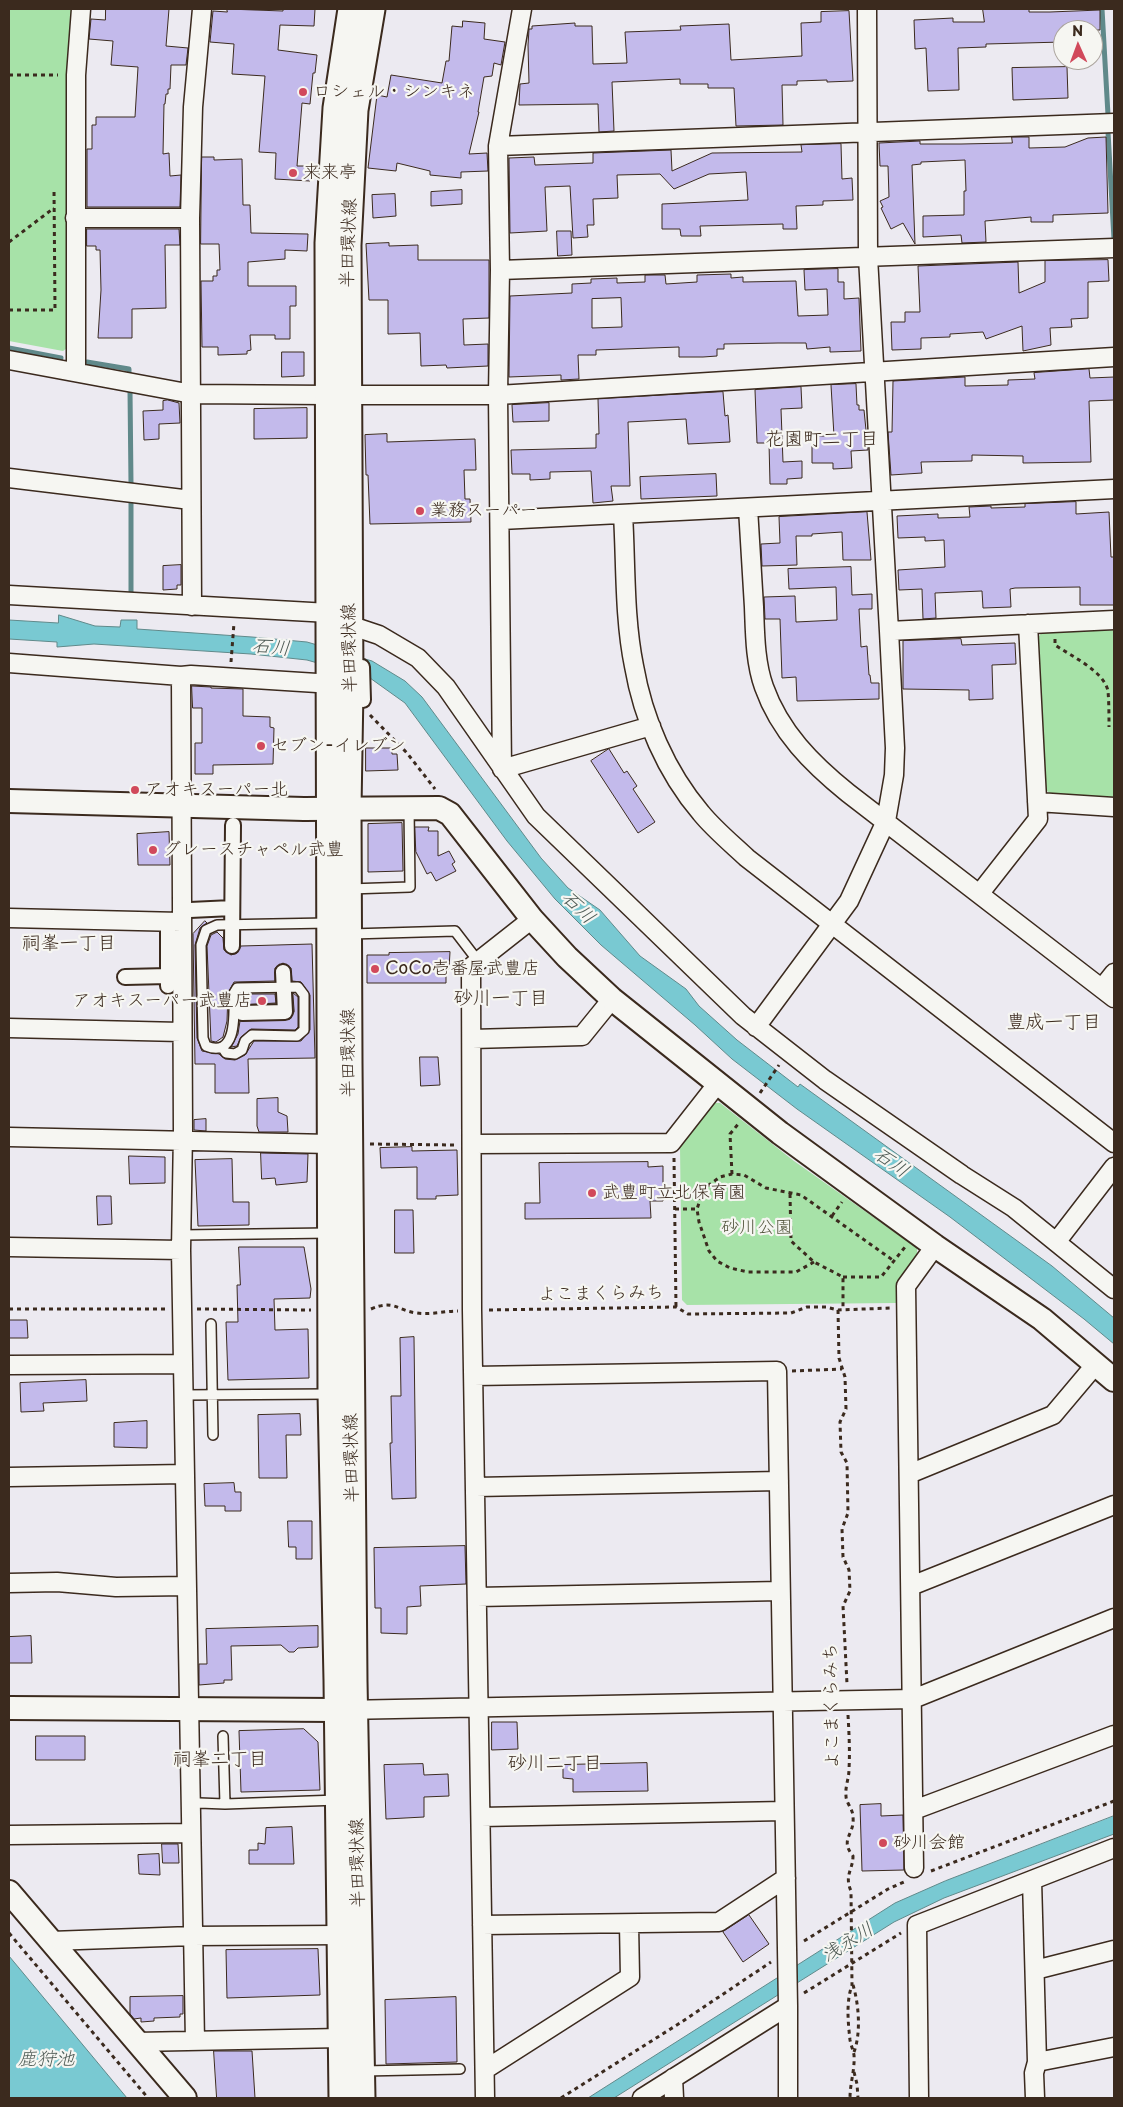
<!DOCTYPE html>
<meta charset="utf-8">
<style>
body{margin:0}
#map{position:relative;width:1123px;height:2107px;overflow:hidden;background:#eceaf1;font-family:"Playpen Sans",sans-serif}
canvas{display:block}
.frame{position:absolute;inset:0;border:10px solid #3b2a1e;pointer-events:none}
.north{position:absolute;left:1053px;top:20px;width:50px;height:50px;box-sizing:border-box;background:#f6f6f2;border:1px solid #aba49d;border-radius:50%;rotate:358deg;font-size:14px;font-weight:700;line-height:20px;text-align:center;color:#3b2a1e}
.north::after{content:'';display:block;margin:auto;width:18px;height:22px;background:#d1495b;clip-path:polygon(50% 0,100% 100%,50% 72%,0 100%)}
</style>
<div id="map">
<canvas width="1123" height="2107"></canvas>
<div class="frame"></div>
<div class="north">N</div>
</div>
<script>
const ctx = document.querySelector('canvas').getContext('2d');
ctx.lineJoin = 'round';
function paint(path, color) { ctx.fillStyle = color; ctx.fill(path, 'evenodd'); }
function strokePath(path, color, width, dash) { ctx.strokeStyle = color; ctx.lineWidth = width; ctx.lineCap = dash ? 'butt' : 'round'; ctx.setLineDash(dash || []); ctx.stroke(path); }
function label(font, color, halo, rows, align = 'center') {
  ctx.font = font + ' "Playpen Sans","Klee One",sans-serif'; ctx.lineWidth = 4.5; ctx.setLineDash([]); ctx.textBaseline = 'middle'; ctx.strokeStyle = halo; ctx.fillStyle = color; for (const [text, x, y, turn = 0] of rows) {
    ctx.save(); ctx.translate(x, y); ctx.rotate((+turn || 0) * Math.PI / 180); ctx.textAlign = isNaN(turn) ? turn : align; if (halo) ctx.strokeText(text, 0, 0); ctx.fillText(text, 0, 0); ctx.restore();
  }
}
paint(new Path2D(`
 M9,9H73L67,76V348L63,351L9,341Z
 M1114,629V799L1053,796L1044,788L1037,639L1042,632Z
 M712,1103H720L794,1161L917,1248V1256L896,1303L687,1305L682,1300L680,1147Z`), '#a7e2a8');
const water = new Path2D(`
 M59,615L95,626L120,627L121,620H137V629L252,637L307,642L372,661L405,681L422,697L541,858L568,888L600,910L640,956L686,989L699,1006L737,1040L798,1087L800,1084L1052,1266L1114,1318V1344L1084,1319L950,1217L797,1109L732,1059L695,1025L601,945L555,899L507,841L405,703L370,678L307,660L251,654L94,644L57,647V642L9,639V620L58,623Z
 M1114,1816V1834L944,1898L894,1922L614,2098H588L895,1903L945,1881Z
 M9,1956L127,2098H9Z`);
paint(water, '#79c9d2');
strokePath(water, '#60898a', 1);
strokePath(new Path2D(`
 M1102,9L1108,115
 M1108,132L1114,239
 M9,348L61,358
 M87,362L129,369V375
 M130,390L131,484
 M131,594V501`), '#60898a', 5);
const building = new Path2D(`
 M106,9H169L166,46L188,48L186,65H171L170,89H168V94H166L165,104H164L163,154L169,153L170,176L181,175L180,207H87V149H92V125H96V117H135L138,67L111,65L113,41L89,39L91,19L105,20Z
 M227,9L283,11V9H315L314,26L280,25L278,50L317,55L315,73H313L310,104L302,103L297,166H311L310,181L275,179L276,153L259,152L265,76L232,74L234,44L210,42L213,11L227,12Z
 M983,9H1029V12H1050L1100,10V30H1063V42L986,44V47L958,48L959,90L928,91L926,48L915,49L914,20L953,18V22H984Z
 M849,11L853,81L827,82V80L797,81V85H782L783,125L736,126L734,88H708V84H680V79L612,82L614,131L599,132L598,104L519,105L520,84L529,83L528,45L529,29H532V26L575,23V26H592L593,64L627,63L625,32L681,30L680,26L729,24L731,60L802,56L801,23L821,22V12Z
 M463,21L485,23L484,39L505,42L501,65L494,63L492,76L484,77L478,112H479L469,154L487,153L488,171L461,172V178L430,175V171L397,163L396,171L368,168L377,95L387,97L391,75L442,83L446,61H449L452,26L462,27Z
 M1067,67L1068,98L1013,100L1012,68Z
 M1012,137H1029V148L1065,147L1088,138L1106,137L1108,213L1053,215V222H1031V217L985,221L986,242L962,243L961,235L923,237V216L964,215V191H966L965,160L921,162V164L912,165L915,244L903,223L891,229L881,208L883,207L880,201L889,197L888,166H880L879,143L920,141V144H961L1012,143Z
 M841,144L842,179L852,178L853,200L823,201V205L796,206L797,229H783V224L700,226L701,236H681L680,229H662V204L748,200L746,172L709,174L674,189L660,174L617,175L618,198L593,199L594,225H587L588,237L573,238L570,186L545,187L547,231L510,233L509,158L534,157L535,165L593,163V153L671,150L672,171L712,153L802,152L801,145Z
 M202,157H214V160L242,159L243,205H250L251,233L308,234L307,251L285,250V259L248,262V286H296V306H290V339H275V335H250L251,350L247,351V354L218,355V347H202L201,281H213V276H217V270H220L219,244H201Z
 M462,190V204L431,206V192Z
 M395,194L396,216L373,218L372,195Z
 M87,229H179L180,245H165L166,308L132,309V338H98L101,290L100,250H96V246H87Z
 M557,231H571L572,255L558,256Z
 M389,243V246L418,245V260H489V318L463,319L464,345L488,344V366L447,368L446,365L421,366L420,333L388,334V300H369L366,244Z
 M1108,260L1109,281L1088,282V318L1071,319L1072,327L1050,328L1051,345L1023,351L1022,326L986,339L983,332L950,334V337L921,338V349L892,350L891,322H905V312H920L918,266L1018,262L1019,293L1045,282V261Z
 M838,269V282H844V299L859,298L861,351L830,352V347L807,349L806,343H778L724,344V349H717V356L703,357H679V347L596,350V355H578L579,379L561,380V375L509,377L510,296L572,293V284L591,283V279L617,278V283L645,282V275H665L666,284L697,282V275L731,274V278L743,277V282L796,281L798,316L828,315L827,289L805,290L804,270ZM621,298L622,327L592,328V299Z
 M282,352H304V376L282,377Z
 M1089,369L1090,378L1114,377V400L1089,401L1091,462L1023,463V456L972,455V461L921,462L922,473L891,475L888,432H892L893,381L965,377V386L1008,385V380L1035,379L1034,373Z
 M856,384L857,405H859V410H864L868,450L851,451L852,468L833,469V463H812V440L816,441V436H834L831,385Z
 M801,387L802,408L781,409L783,462L802,461V478L787,479V484H770L769,443H757L755,390Z
 M723,392L725,416L728,415L730,442L688,444L686,419L628,422L630,486H611L613,501L593,503L591,471L550,472V479L530,480V474H512L511,450L596,448V434H599L598,399Z
 M168,400L179,403L180,423L159,424V439L144,440L143,411L163,410V401Z
 M549,403V421L513,422L512,405Z
 M307,408V438L254,439V409Z
 M387,434V442L475,439L476,470H464L465,499H470L471,522L370,524L368,475H366L365,435Z
 M716,474L717,496L641,499L640,477Z
 M1076,502V514L1109,512L1111,557H1114V605H1080V587L1015,588L1010,589L1011,607L983,608L982,591L935,593L936,618L923,619L922,589L899,590L898,570L945,567L944,540L925,541V537L898,538L897,516L938,514V518L970,517L969,507L991,506V508L1025,507V504Z
 M867,512L871,560H843L842,532L812,534V536H796L797,565L762,566L761,544L780,543L779,517Z
 M181,565V585H177V589L163,590V566Z
 M851,567L852,595L872,594V609H859L861,647L867,646L869,675H870L871,683H879V699L797,701L796,677L782,678L780,619H765L764,597L795,596L796,622L837,620L836,587L789,589L788,569Z
 M961,639L962,645L1015,643L1016,664L992,665L993,699L969,700V690L903,689V641Z
 M192,686L211,687V688L243,689V716L270,717V727L274,728L273,764L213,765V774H195V743H202V708H193Z
 M366,748H392V754H397L398,770L366,771Z
 M609,749L624,773L627,771L637,786L633,789L655,822L638,833L591,761Z
 M402,823L403,871L368,872V824Z
 M415,827H429L428,831H438V856L449,851L455,862L452,864L456,871L436,881L431,872L427,874L416,852Z
 M169,832L170,865H138L137,834Z
 M205,921L207,923L200,928L195,945L197,1038L202,1051L219,1054L225,1059L235,1060L245,1055L254,1041H301L310,1030V995L301,982L292,981L291,968L283,963L275,968V981L234,982L228,993L227,1021L223,1037L216,1042L211,1041L207,946L211,935L217,932L223,938L224,950L231,955L237,953L241,946L312,944L315,1058L248,1059L249,1093H215V1064H195L193,934Z
 M450,952L449,969L446,970V983H367V955H389V953Z
 M293,993L298,997V1027L295,1030L251,1029L241,1037L237,1046L231,1047L238,1034L240,1021L290,1019L294,1012Z
 M241,994H275L276,1003L240,1005Z
 M420,1057H438L440,1085L421,1086Z
 M278,1098V1112L287,1116L288,1132H259L257,1126V1099Z
 M206,1119V1131L194,1130V1120Z
 M412,1147V1151L457,1150L458,1195L436,1196V1199H417V1167L381,1168L380,1148Z
 M261,1153L308,1154L307,1182L276,1185L275,1178L262,1179Z
 M129,1156L165,1157V1183L130,1184Z
 M232,1159L233,1202H249V1225L198,1226L195,1160Z
 M648,1162V1167L663,1166V1201H650L651,1218L525,1219V1203H540L539,1163Z
 M97,1196H111L112,1224L98,1225Z
 M395,1210H413L414,1253H395Z
 M239,1247H304L311,1289L310,1298L274,1299L275,1330L308,1329L309,1378L228,1380L226,1322H238L237,1285H240Z
 M9,1320H27L28,1338H9Z
 M414,1337L416,1498L392,1499L390,1443H392L391,1396H401L400,1338Z
 M86,1380L87,1401L43,1403L44,1411L21,1412L20,1383Z
 M300,1414L301,1435H286L287,1478H259L258,1415Z
 M147,1421V1448L114,1447V1423Z
 M234,1483L235,1492H241V1511H225V1506H205L204,1484Z
 M288,1521H312V1559H296V1547H289Z
 M465,1546L466,1584L420,1586L421,1606L407,1607V1634L381,1633V1608H375L374,1548Z
 M318,1626V1647L298,1648L294,1652H289L281,1645L231,1646L232,1680H224V1683L199,1685V1664H207L206,1629Z
 M31,1636L32,1663H9V1637Z
 M492,1722H517L518,1749L492,1750Z
 M304,1729L318,1742L320,1790L241,1792L239,1731Z
 M36,1736H85V1760H36Z
 M647,1763L648,1791L573,1792V1779L563,1778V1765Z
 M423,1764L424,1775L448,1774L449,1796L424,1797V1817L386,1819L384,1765Z
 M881,1804V1816L903,1815L904,1870L862,1871L860,1805Z
 M292,1827L294,1864H249V1850H258V1843L265,1844L266,1828Z
 M162,1844H178L179,1863H163Z
 M159,1854L160,1875L139,1874L138,1855Z
 M749,1915L769,1944L743,1962L723,1932Z
 M318,1949L320,1995L227,1998L226,1950Z
 M183,1996V2014H180V2017L154,2018V2021L141,2022V2018L134,2019L130,2014V1997Z
 M456,1997L457,2062L386,2064L385,2000Z
 M214,2051H252L255,2098H217Z`);
paint(building, '#c3baeb');
strokePath(building, '#3b2a1e', 1);
const service = new Path2D(`
 M349,889L410,887L409,808
 M351,934L455,931L478,961
 M222,1047L226,1053L235,1054L242,1050L245,1041L252,1035L297,1036L304,1030V995L298,987L237,988L234,993C234,1012 238,1059 206,1046L203,1038L201,945L206,930L217,925L328,923
 M182,1235L329,1233
 M211,1324L213,1435
 M183,1395L330,1394
 M223,1736L225,1804
 M191,1805L199,1803L225,1804L338,1800
 M363,2071L460,2069`);
const pedestrian = new Path2D(`
 M362,667L363,700
 M190,910L232,908
 M232,946L233,825
 M125,977L168,976
 M168,986V929
 M242,1013L285,1012L283,972`);
const minor = new Path2D(`
 M522,9L498,146L500,270L498,395L502,769L651,726
 M498,146L1114,123
 M75,218H190
 M500,270L1114,248
 M9,360L192,394L328,395
 M76,372V75L81,9
 M348,395H498L1114,357
 M9,478L191,500
 M748,508C750,541 752,574 754,607C755,633 755,662 764,687C780,732 812,764 848,793L1114,998
 M623,514C626,564 624,617 634,666C643,718 666,772 701,813C714,829 731,843 747,858L1114,1143
 M501,520L1114,489
 M9,595L329,613
 M192,606L190,218L193,107L202,9
 M349,625L379,635L418,658L446,687L536,816L743,1016L825,1080L962,1175L1014,1208L1114,1289
 M889,631L1114,620
 M9,663L181,676L191,675L317,683
 M181,676L183,1132L181,1250L195,2041
 M1037,802L1114,807
 M980,893L1038,819L1028,624
 M9,918L181,922
 M1102,988L1114,973
 M756,1027L849,901L886,821L894,775L895,748L889,631L868,257L867,9
 M9,1028L181,1032
 M472,1039L582,1036L612,999
 M9,1137L330,1144
 M472,1144L671,1143L718,1083
 M1057,1241L1114,1167
 M9,1247L181,1250
 M9,1365L183,1364
 M474,1376L777,1371L788,2006V2098
 M909,1474L1053,1415L1096,1364
 M9,1477L184,1474
 M476,1487L779,1481
 M9,1583L57,1582L116,1587L186,1586
 M911,1586L1114,1505
 M477,1597L780,1591
 M343,1710L913,1699L1114,1618
 M914,1810L1114,1735
 M481,1817L784,1811
 M9,1835L190,1833
 M914,1868L906,1286L935,1246
 M1032,1880L1037,2062L1034,2073L1035,2098
 M482,1925L719,1922L786,1878
 M51,1941L192,1936L339,1935
 M1035,1970L1114,1950
 M136,2042L341,2038
 M1037,2062L1114,2047
 M486,2069L630,1977L629,1924
 M673,2078L674,2098
 M485,2098L472,1310L471,967L532,919
 M642,2098L788,2006
 M919,2098L917,1925L1114,1848`);
const tertiary = new Path2D(`
 M9,801L304,809L439,808L450,814L532,919L567,957L612,999L780,1133L935,1246L1042,1319L1114,1380
 M9,1708L336,1710
 M9,1892L185,2098`);
const secondary = new Path2D(`
 M342,2098L337,1680L331,1394L328,243L336,108L351,9
 M362,2098L354,1681L349,1062L348,808L350,689L348,245L355,110L372,9`);
strokePath(service, '#3b2a1e', 12);
strokePath(pedestrian, '#3b2a1e', 18);
strokePath(minor, '#3b2a1e', 21);
strokePath(tertiary, '#3b2a1e', 26);
strokePath(secondary, '#3b2a1e', 29);
strokePath(new Path2D(`
 M9,75H58
 M9,242L54,208
 M9,310H55L54,189
 M1055,639V645C1071,656 1104,671 1108,691C1109,703 1109,716 1109,727
 M231,662L234,623
 M370,715L407,753L435,789
 M760,1093L779,1065
 M370,1144L456,1145
 M674,1158L676,1307
 M732,1174L730,1134L739,1123
 M790,1194L791,1241L814,1262L843,1277V1309
 M675,1209H697
 M832,1216L842,1202
 M814,1262L796,1272H748L730,1268L717,1261L709,1251L699,1222L697,1209L701,1197L709,1185L720,1177L732,1174L744,1175L766,1188L801,1195L894,1261
 M843,1277H881L905,1247
 M9,1309H166
 M197,1309L311,1310
 M371,1309C394,1299 398,1311 417,1313C431,1315 444,1311 458,1311
 M489,1310L676,1307L688,1314L791,1313L807,1307H826L838,1310L891,1308
 M838,1310L839,1358L845,1377L846,1409L840,1422L841,1452L847,1463L848,1513L842,1529L843,1557L849,1570L850,1591L843,1606L847,1684
 M792,1371L842,1369
 M848,1715C849,1733 850,1751 849,1769C849,1779 845,1786 846,1796C846,1803 853,1809 853,1817C855,1835 839,1839 853,1856C853,1870 844,1875 851,1891L852,1985C846,2002 848,2022 850,2040C851,2045 853,2050 854,2055C855,2070 850,2083 850,2098
 M931,1871L1114,1801
 M9,1933L148,2098
 M804,1941L888,1889L906,1881
 M853,1985C859,2005 861,2033 854,2052
 M804,1993L901,1933
 M854,2072L857,2084L858,2098
 M561,2098L680,2023L771,1962`), '#3b2a1e', 3, [4, 4]);
strokePath(service, '#f6f6f2', 9);
strokePath(pedestrian, '#f6f6f2', 14);
strokePath(minor, '#f6f6f2', 18);
strokePath(tertiary, '#f6f6f2', 22);
strokePath(secondary, '#f6f6f2', 25);
for (const [x, y, r, color] of [
 [303,92,5,"#d1495b"],
 [293,173,5,"#d1495b"],
 [420,511,5,"#d1495b"],
 [261,746,5,"#d1495b"],
 [135,790,5,"#d1495b"],
 [153,850,5,"#d1495b"],
 [375,969,5,"#d1495b"],
 [262,1001,5,"#d1495b"],
 [592,1193,5,"#d1495b"],
 [883,1843,5,"#d1495b"]
]) { const dot = new Path2D(); dot.arc(x, y, r, 0, 2 * Math.PI); ctx.fillStyle = color; ctx.fill(dot); strokePath(dot, '#f6f6f2', 2); }
label('18px', '#3b2a1e', '#f6f6f2', [
 ["ロシェル・シンキネ",313,92],
 ["来来亭",303,173],
 ["業務スーパー",430,511],
 ["セブン-イレブン",271,746],
 ["アオキスーパー北",145,790],
 ["グレースチャペル武豊",163,850],
 ["CoCo壱番屋武豊店",385,969],
 ["アオキスーパー武豊店",252,1001,"right"],
 ["武豊町立北保育園",602,1193],
 ["砂川会館",893,1843]
], 'left');
label('18px', '#3b2a1e', '#f6f6f2', [
 ["半田環状線",349,243,-88],
 ["半田環状線",350,648,-91],
 ["半田環状線",349,1053,-90],
 ["よこまくらみち",601,1294,-1],
 ["半田環状線",352,1458,-91],
 ["よこまくらみち",832,1706,-91],
 ["半田環状線",358,1863,-91]
]);
label('18px', '#565840', '#f6f6f2', [
 ["砂川公園",757,1228]
]);
label('19px', '#3b2a1e', '#f6f6f2', [
 ["花園町二丁目",822,440],
 ["祠峯一丁目",69,944],
 ["砂川一丁目",501,999],
 ["豊成一丁目",1054,1023],
 ["祠峯二丁目",220,1760],
 ["砂川二丁目",555,1764]
]);
label('italic 19px', '#4e5a54', '#f6f6f2', [
 ["石川",271,648,5],
 ["石川",578,908,44],
 ["石川",891,1163,35],
 ["浅永川",848,1943,-32],
 ["鹿狩池",46,2060]
]);
</script>
